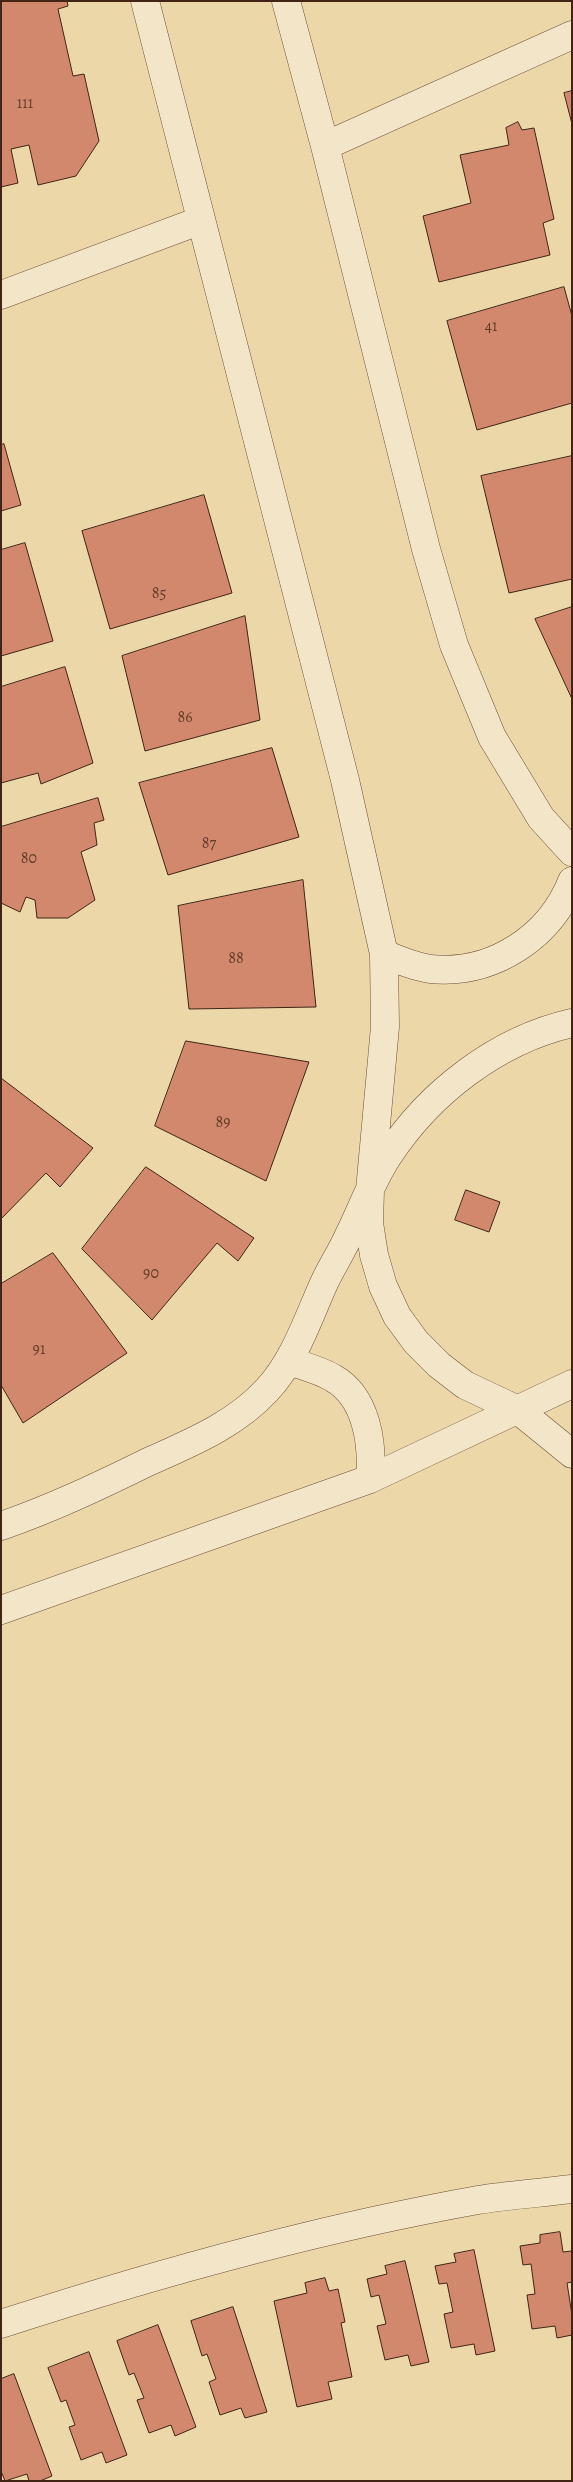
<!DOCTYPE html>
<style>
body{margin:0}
#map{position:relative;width:573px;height:2482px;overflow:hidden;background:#ecd7a9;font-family:Alegreya,serif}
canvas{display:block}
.frame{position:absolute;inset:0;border:2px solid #412414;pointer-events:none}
</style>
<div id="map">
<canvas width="573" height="2482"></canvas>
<div class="frame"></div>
</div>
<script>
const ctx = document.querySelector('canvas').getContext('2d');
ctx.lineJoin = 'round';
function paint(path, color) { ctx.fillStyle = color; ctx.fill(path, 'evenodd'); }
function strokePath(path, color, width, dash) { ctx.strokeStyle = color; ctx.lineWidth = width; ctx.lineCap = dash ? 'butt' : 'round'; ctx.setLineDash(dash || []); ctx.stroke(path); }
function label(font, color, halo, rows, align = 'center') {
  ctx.font = font + ' Alegreya,serif'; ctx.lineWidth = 5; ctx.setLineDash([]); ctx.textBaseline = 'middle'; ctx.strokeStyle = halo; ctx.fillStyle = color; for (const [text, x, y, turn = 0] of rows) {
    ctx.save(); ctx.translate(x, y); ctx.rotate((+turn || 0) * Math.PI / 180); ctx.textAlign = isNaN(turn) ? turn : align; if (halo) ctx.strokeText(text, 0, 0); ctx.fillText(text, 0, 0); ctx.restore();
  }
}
const building = new Path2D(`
 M1,1H67L68,6L58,9L73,76L84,74L99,141L76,176L38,185L29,145L11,149L18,183L1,187Z
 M572,91V124L564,93Z
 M518,122L522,130L534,128L554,219L543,223L550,255L439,282L423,216L471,203L460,155L509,145L506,128Z
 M564,287L572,316V403L477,430L447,321Z
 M4,444L21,505L1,511V445Z
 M572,456V579L509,593L481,476Z
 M204,495L232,593L110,629L82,531Z
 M25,543L53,641L1,656V550Z
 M572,607V699L535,619Z
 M245,616L260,720L145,751L122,656Z
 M65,667L93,763L41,784L38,773L1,783V687Z
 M272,748L299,837L168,875L139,783Z
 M98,798L104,820L94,823L97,845L81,852L95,900L68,918H37L35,900L26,897L20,912L1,903V827Z
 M303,880L316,1007L189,1009L178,906Z
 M186,1041L309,1062L266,1181L155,1126Z
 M1,1078L93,1148L60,1187L46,1173L1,1219Z
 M146,1167L254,1238L238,1261L217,1243L152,1320L82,1249Z
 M466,1190L500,1202L489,1232L455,1220Z
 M53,1253L127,1353L23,1423L1,1385V1284Z
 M560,2232L563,2252L572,2251V2282L567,2283L572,2315V2335L557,2338L555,2326L532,2329L527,2295L535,2294L531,2264L523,2265L520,2246L540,2243V2235Z
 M474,2250L495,2351L476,2355L474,2344L451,2348L444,2314L453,2312L447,2283L439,2284L435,2266L456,2262L454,2254Z
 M405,2261L429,2362L411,2366L408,2355L385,2360L377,2326L386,2324L379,2295L371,2297L367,2279L387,2274L385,2266Z
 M325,2278L329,2291L338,2289L345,2322L341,2323L352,2377L328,2382L332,2399L297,2407L274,2301L307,2293L305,2283Z
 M233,2307L267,2412L245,2418L241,2408L220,2415L209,2382L216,2379L207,2354L202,2356L191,2321Z
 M158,2325L196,2427L175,2436L171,2425L149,2433L137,2400L144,2398L134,2373L129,2375L117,2341Z
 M89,2352L127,2455L106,2463L102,2452L81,2460L69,2427L75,2425L66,2400L61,2402L48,2368Z
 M14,2374L52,2476L40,2481H29L27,2474L5,2481L1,2471V2379Z`);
paint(building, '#d2886c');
strokePath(building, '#412414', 1);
const minor = new Path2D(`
 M145,1L345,780L384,954L385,1027L370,1190L369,1223L374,1255L383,1286L397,1316L416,1342L439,1365L465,1385L518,1410L572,1454
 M286,1L325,146L426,549L454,645L492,737L541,818L572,852
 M325,146L572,35
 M1,295L199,221
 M384,954C399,960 415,967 431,969C493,975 550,937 572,881
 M289,1361C303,1366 320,1370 333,1378C367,1397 373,1444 370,1479
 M1,1526C53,1508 99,1486 148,1462C190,1443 235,1425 267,1390C295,1360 308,1318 325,1281C332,1266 342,1251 349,1235C362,1209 372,1180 388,1156C429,1093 497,1040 572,1023
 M1,1610L370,1479L572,1384
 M1,2324C158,2273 316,2229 478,2200C509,2195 541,2193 572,2189`);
strokePath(minor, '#6c5139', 29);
strokePath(minor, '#f3e5c7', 28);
label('16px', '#653d2a', null, [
 ["111",25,104],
 ["41",491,327],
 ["85",159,594],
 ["86",185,718],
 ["87",209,844],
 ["80",29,859],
 ["88",236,959],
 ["89",223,1123],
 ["90",151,1274],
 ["91",39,1350]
]);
</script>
